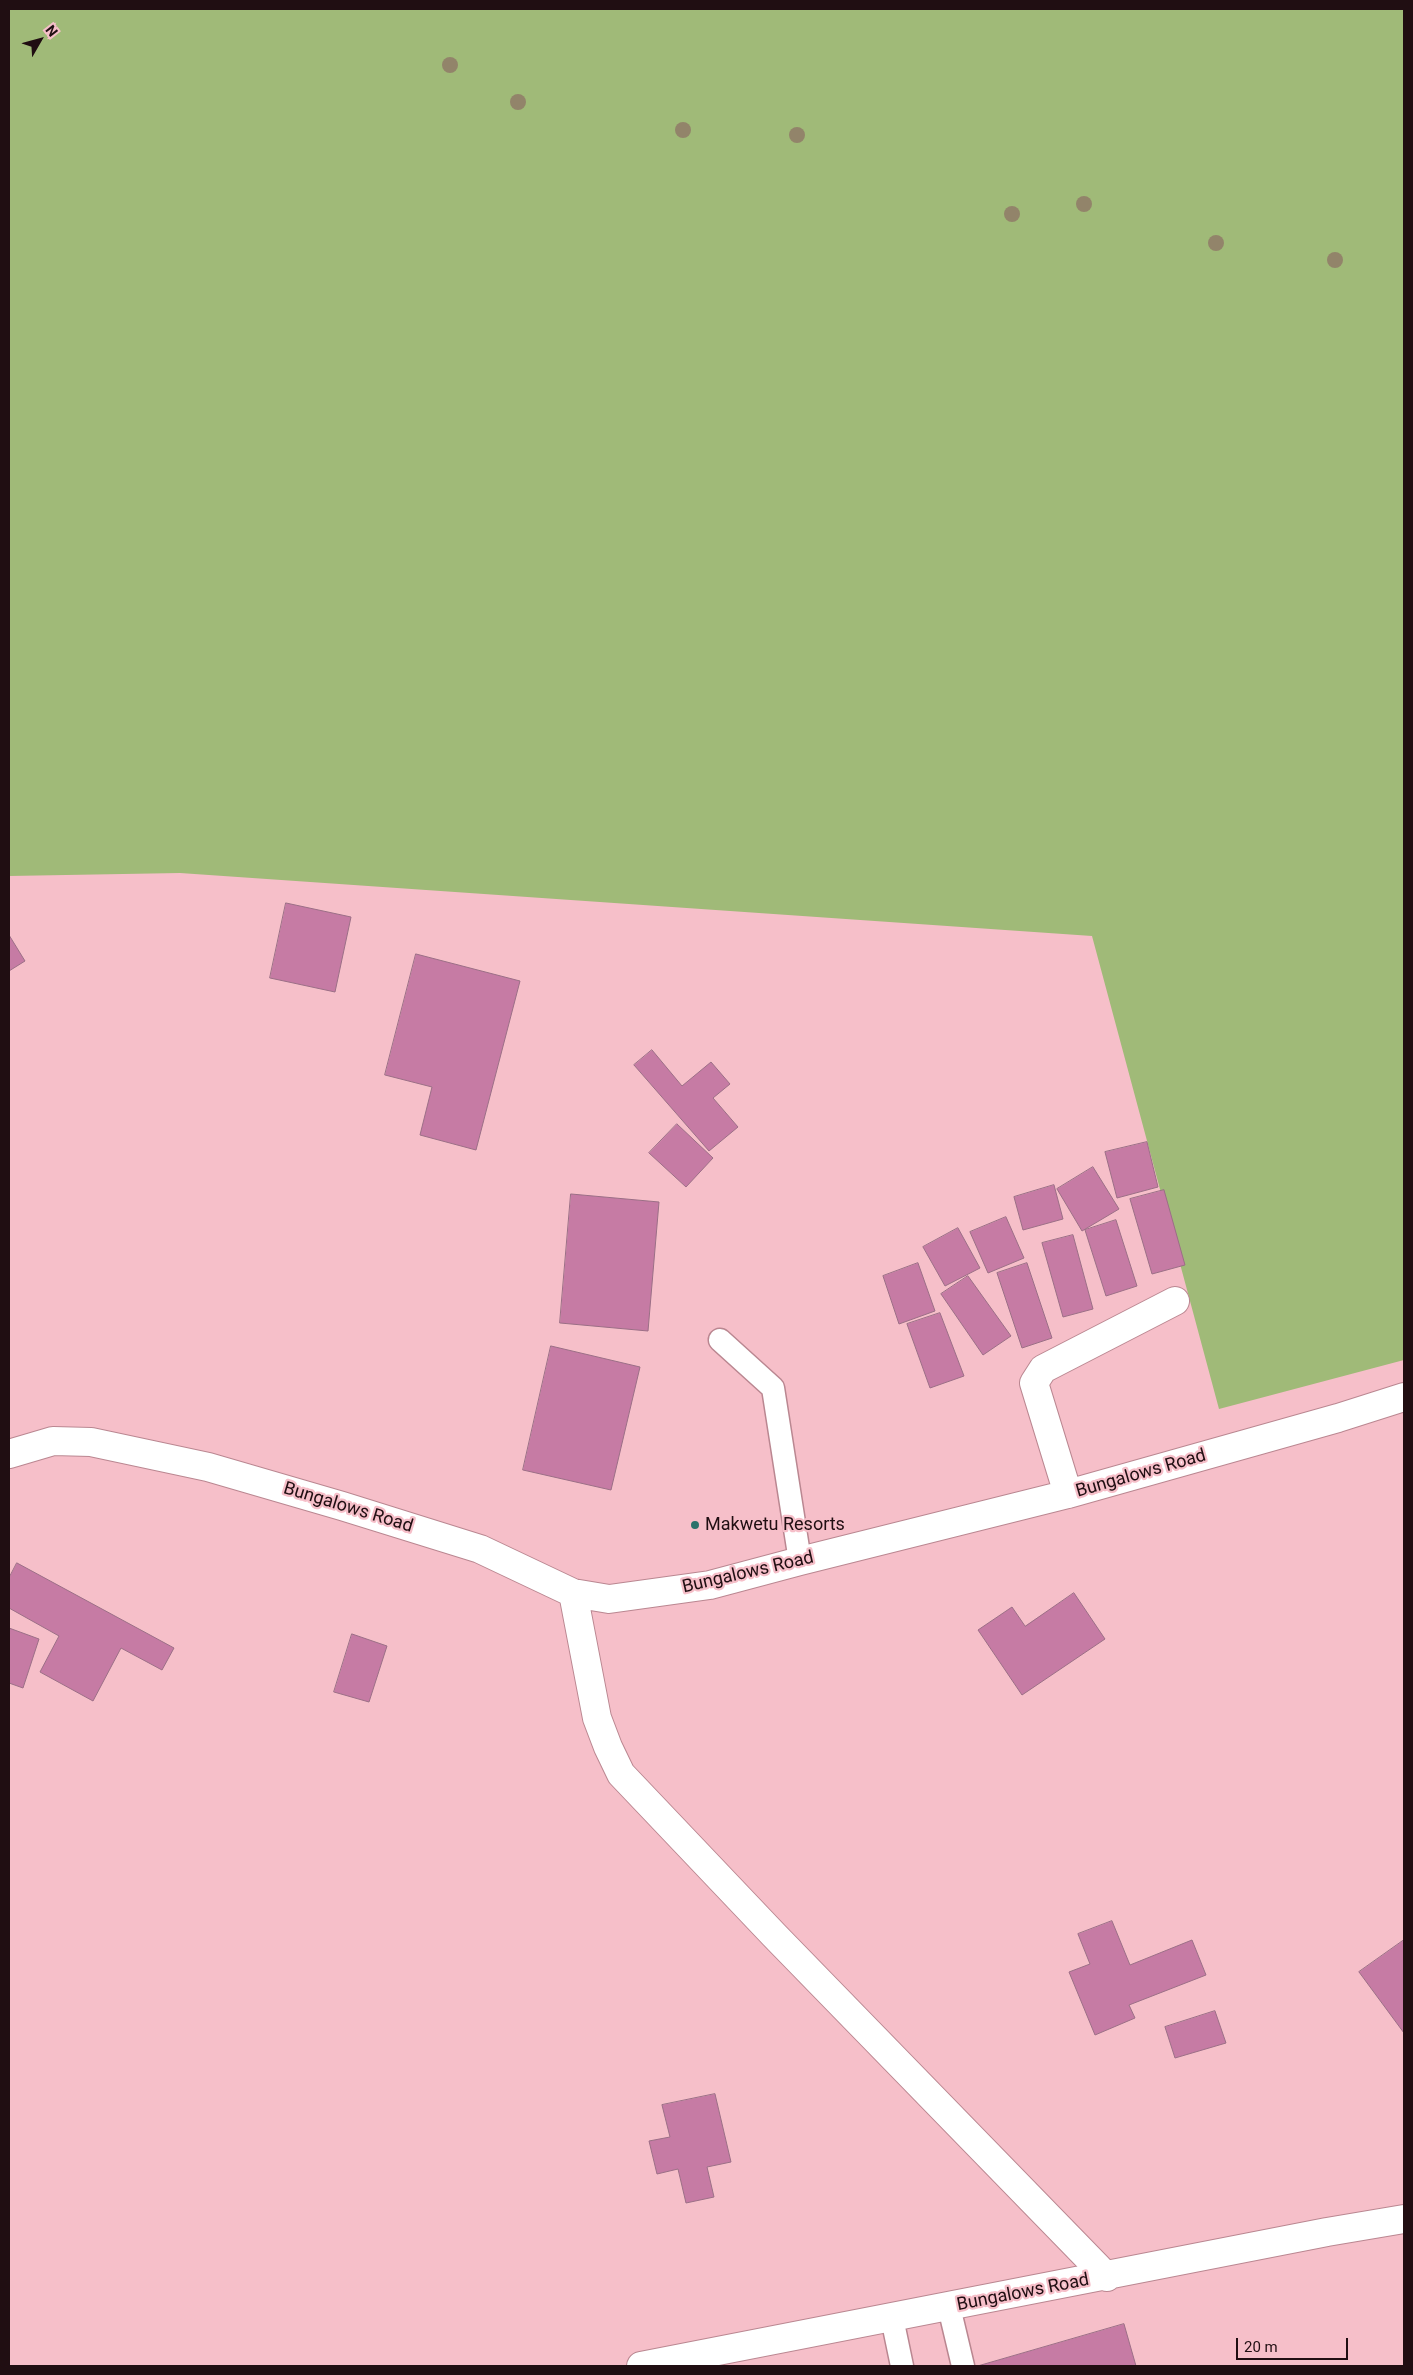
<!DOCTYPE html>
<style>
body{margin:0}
#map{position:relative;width:1413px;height:2375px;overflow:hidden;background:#f6bfc9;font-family:Roboto,sans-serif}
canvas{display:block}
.frame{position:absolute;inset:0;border:10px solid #200e12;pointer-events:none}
.north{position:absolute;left:15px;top:15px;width:50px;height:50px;-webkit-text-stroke:4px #f6bfc9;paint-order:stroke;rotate:52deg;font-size:14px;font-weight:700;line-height:20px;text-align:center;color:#200e12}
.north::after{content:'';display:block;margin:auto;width:18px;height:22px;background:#200e12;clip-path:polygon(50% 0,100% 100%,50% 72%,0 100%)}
.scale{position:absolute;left:1236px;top:2338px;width:112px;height:22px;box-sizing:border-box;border:2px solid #200e12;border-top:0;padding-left:6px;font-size:15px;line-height:18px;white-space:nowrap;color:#200e12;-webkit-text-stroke:4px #f6bfc9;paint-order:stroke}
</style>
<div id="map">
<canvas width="1413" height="2375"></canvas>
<div class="frame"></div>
<div class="north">N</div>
<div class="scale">20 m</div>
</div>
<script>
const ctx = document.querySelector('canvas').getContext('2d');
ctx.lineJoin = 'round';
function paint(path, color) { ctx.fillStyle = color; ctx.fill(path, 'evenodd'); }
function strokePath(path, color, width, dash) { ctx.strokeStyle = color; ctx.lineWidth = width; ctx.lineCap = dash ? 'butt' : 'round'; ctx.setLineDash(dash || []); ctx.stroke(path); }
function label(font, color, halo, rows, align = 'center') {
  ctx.font = font + ' Roboto,sans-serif'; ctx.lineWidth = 4.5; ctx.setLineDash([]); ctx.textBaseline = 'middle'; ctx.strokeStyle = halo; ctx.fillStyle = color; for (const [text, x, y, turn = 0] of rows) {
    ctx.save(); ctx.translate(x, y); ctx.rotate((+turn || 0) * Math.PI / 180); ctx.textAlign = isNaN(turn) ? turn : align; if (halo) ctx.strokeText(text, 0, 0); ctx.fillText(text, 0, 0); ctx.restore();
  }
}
paint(new Path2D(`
 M9,9H1404V1360L1219,1409L1092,936L180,873L9,876Z`), '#a0ba78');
const building = new Path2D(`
 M286,903L351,917L335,992L270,978Z
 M9,935L25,961L9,971Z
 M416,954L520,981L476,1150L420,1135L432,1087L385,1075Z
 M652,1050L682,1086L711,1062L730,1084L713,1098L738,1127L709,1151L634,1065Z
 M677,1124L713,1158L686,1187L649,1153Z
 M1147,1142L1158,1187L1117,1198L1105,1152Z
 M1093,1167L1119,1209L1082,1231L1057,1189Z
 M1054,1185L1063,1219L1023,1230L1014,1197Z
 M1164,1190L1185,1265L1152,1274L1130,1199Z
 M571,1194L659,1202L648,1331L560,1323Z
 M1006,1217L1024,1258L988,1273L970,1232Z
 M1116,1220L1137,1286L1106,1296L1085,1230Z
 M958,1228L980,1268L945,1286L923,1247Z
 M1073,1235L1093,1309L1063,1317L1042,1243Z
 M918,1263L935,1311L899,1324L883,1276Z
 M1027,1263L1052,1338L1022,1348L997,1273Z
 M968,1276L1011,1336L983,1355L941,1294Z
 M940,1313L964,1376L930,1388L907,1324Z
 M551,1346L640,1367L611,1490L523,1470Z
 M17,1563L174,1648L162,1670L121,1648L93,1701L40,1672L59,1636L9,1608V1578Z
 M1074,1593L1105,1639L1022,1695L978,1630L1012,1607L1025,1626Z
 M9,1628L39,1639L23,1688L9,1683Z
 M352,1634L387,1646L369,1702L334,1692Z
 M1112,1921L1130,1965L1192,1940L1206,1975L1129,2005L1135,2018L1095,2035L1069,1972L1090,1964L1078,1934Z
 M1404,1940V2033L1359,1972Z
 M1215,2011L1226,2043L1175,2058L1165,2027Z
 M715,2094L731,2162L707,2167L714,2197L686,2203L678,2169L657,2174L649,2141L670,2137L662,2105Z
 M1124,2324L1136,2366H978Z`);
paint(building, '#c67ba4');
strokePath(building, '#9b6f86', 1);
const lane = new Path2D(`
 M720,1340L773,1388L800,1561
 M949,2307L963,2366
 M892,2318L902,2366`);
const street = new Path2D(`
 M9,1454L53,1441L91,1442L208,1467L342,1506L480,1549L573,1593L609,1599L710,1585L800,1561L1068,1494L1338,1418L1404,1397
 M1068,1494L1034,1383L1043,1369L1175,1301
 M573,1593L597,1718L608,1747L621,1774L774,1935L1107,2277
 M641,2366L1327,2232L1404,2219`);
strokePath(lane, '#ba8791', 25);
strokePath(street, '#ba8791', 30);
strokePath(lane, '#fff', 22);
strokePath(street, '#fff', 28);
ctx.fillStyle = '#92846a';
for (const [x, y] of [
 [450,65],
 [518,102],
 [683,130],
 [797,135],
 [1084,204],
 [1012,214],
 [1216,243],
 [1335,260]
]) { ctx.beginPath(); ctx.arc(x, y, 8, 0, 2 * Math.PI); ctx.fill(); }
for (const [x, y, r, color] of [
 [695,1525,5,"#2a726b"]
]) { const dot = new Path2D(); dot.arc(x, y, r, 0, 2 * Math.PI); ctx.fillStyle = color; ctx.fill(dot); strokePath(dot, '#f6bfc9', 2); }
label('18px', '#200e12', '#f6bfc9', [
 ["Bungalows Road",1141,1474,-16],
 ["Bungalows Road",348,1508,17],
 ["Bungalows Road",748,1573,-13],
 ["Bungalows Road",1023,2293,-11]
]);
label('18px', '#200e12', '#f6bfc9', [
 ["Makwetu Resorts",705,1525]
], 'left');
</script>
